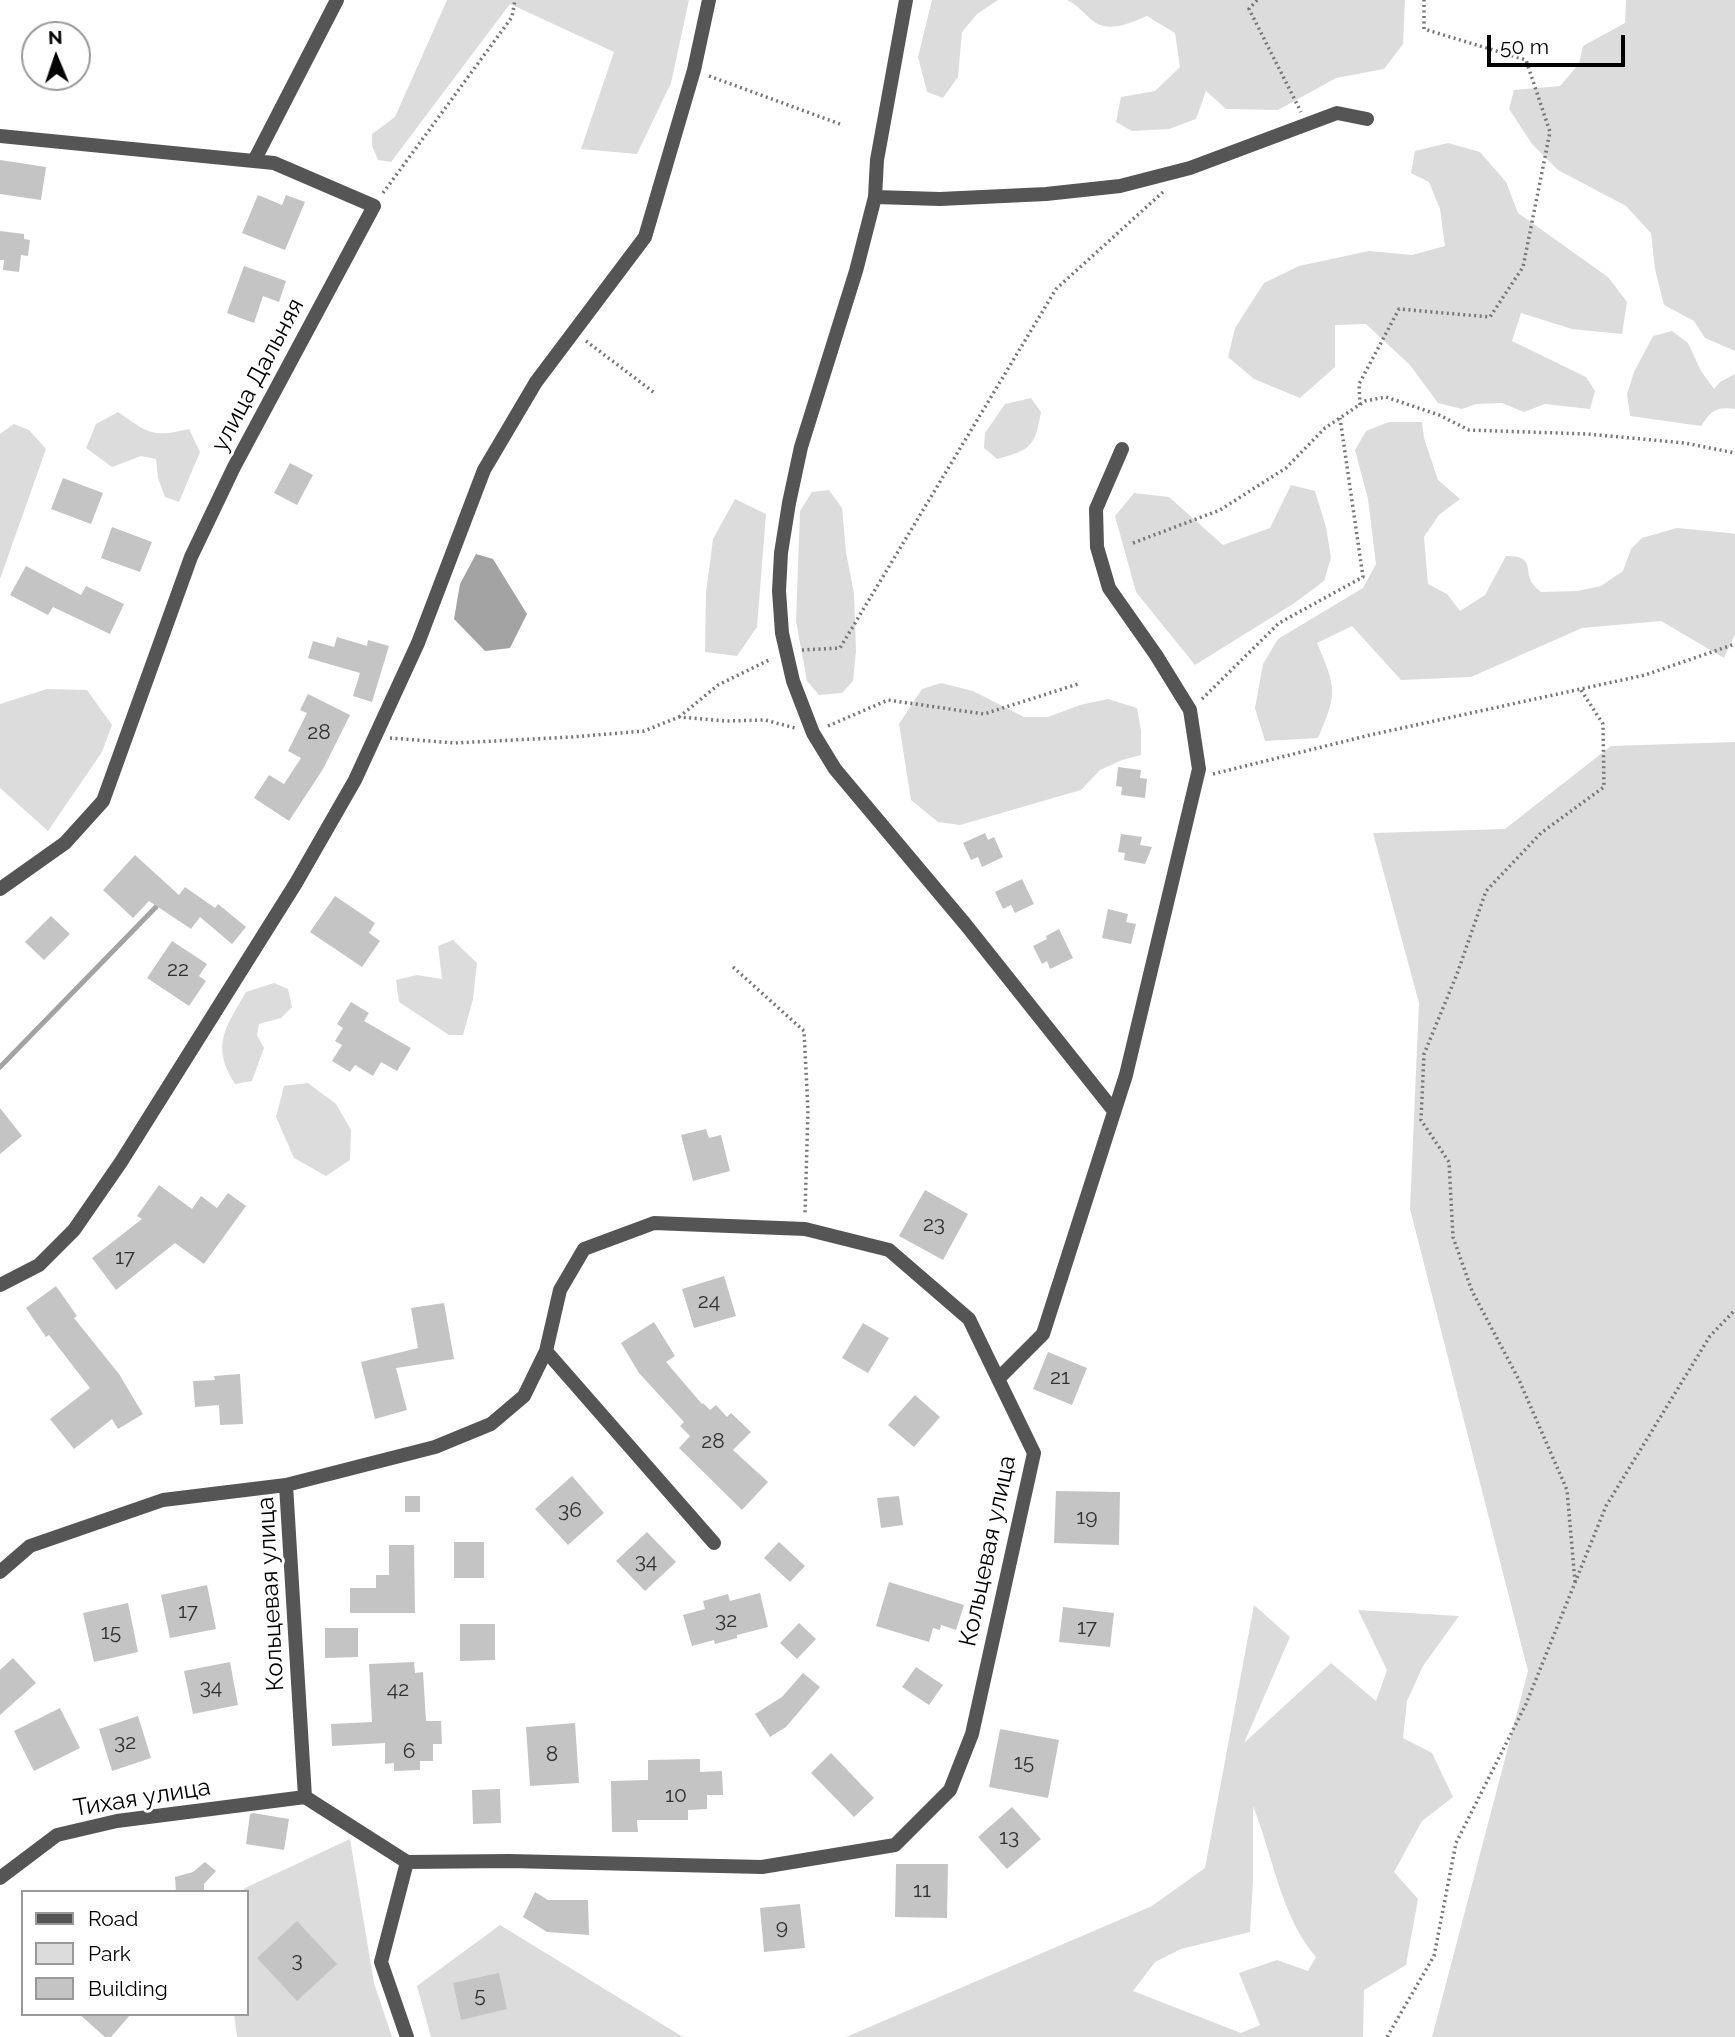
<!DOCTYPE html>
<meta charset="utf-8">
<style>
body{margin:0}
#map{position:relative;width:1735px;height:2037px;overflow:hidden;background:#fff;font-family:Raleway,sans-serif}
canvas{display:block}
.legend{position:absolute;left:21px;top:1890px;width:228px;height:126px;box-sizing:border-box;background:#fff;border:2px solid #999;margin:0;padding:9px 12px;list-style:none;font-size:21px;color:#000}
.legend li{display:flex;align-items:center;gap:14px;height:35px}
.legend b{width:35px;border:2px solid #999}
.north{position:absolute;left:21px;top:21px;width:70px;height:70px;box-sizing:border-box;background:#fff;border:2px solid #999;border-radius:50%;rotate:358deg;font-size:19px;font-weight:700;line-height:28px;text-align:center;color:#000}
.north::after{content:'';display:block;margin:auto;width:24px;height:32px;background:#000;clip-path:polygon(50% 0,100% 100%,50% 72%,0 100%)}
.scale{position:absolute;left:1487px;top:35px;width:138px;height:32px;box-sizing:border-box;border:4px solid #000;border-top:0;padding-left:9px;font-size:21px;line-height:24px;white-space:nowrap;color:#000;-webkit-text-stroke:5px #fff;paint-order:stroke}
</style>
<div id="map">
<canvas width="1735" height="2037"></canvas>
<ul class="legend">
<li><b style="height:9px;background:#555"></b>Road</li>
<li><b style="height:19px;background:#dcdcdc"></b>Park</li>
<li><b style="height:19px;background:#c4c4c4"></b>Building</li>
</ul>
<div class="north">N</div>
<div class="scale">50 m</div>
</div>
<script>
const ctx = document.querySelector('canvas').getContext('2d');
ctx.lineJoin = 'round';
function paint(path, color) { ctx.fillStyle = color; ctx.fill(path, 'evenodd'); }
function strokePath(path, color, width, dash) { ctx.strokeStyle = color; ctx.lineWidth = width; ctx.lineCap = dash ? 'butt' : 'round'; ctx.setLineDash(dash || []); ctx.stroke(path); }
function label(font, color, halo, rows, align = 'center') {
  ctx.font = font + ' Raleway,sans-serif'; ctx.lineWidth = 6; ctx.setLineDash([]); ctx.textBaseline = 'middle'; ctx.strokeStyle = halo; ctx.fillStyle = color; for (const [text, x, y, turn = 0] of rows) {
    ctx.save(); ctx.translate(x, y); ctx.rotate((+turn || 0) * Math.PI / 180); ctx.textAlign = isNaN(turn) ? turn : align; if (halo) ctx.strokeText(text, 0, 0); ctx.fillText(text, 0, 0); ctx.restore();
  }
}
paint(new Path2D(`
 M447,0H689L671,83L637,154L581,149L614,52L510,4L391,162L378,160L372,146V134L395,117Z
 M932,0H998L977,14L962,32L958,77L943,98L927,92L918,57Z
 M1067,0H1405L1403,44L1384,69L1336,78L1278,110L1226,109L1206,91L1196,119L1169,129L1132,131L1116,122L1121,97L1155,91L1180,67L1175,33L1147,16C1131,22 1110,34 1093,21C1084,14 1078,5 1067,0Z
 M1626,0H1735V351L1705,338L1694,321L1664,305L1655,269L1651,233L1626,206L1558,170L1532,144L1509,109L1514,90L1560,86L1579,64L1583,46L1625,23Z
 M1448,143L1480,152L1506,182L1518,213L1608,277L1627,302L1622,334L1572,329L1521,313L1512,341L1586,377L1595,391L1590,409L1545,404L1524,412L1502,403L1476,404L1462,409L1438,403L1410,365L1366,324L1335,325V367L1300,398L1254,379L1228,357L1235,328L1264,283L1299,266L1369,251L1412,255L1445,246L1440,209L1429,182L1411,173L1415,151Z
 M1672,331L1688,343L1701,371L1714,389L1720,382L1735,374V409C1716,406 1711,411 1701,426L1630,416L1627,394L1634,372L1653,336Z
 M1031,398L1041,412C1035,446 1031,450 997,459L984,448L985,433L1005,404Z
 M118,412C148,433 152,438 189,429L200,452L179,502L165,497L158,478L156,459L141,456L112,467L86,448L96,424Z
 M1389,422H1422L1424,438L1438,480L1460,499L1439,515L1424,537L1428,584L1447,594L1460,611L1485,595L1506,556C1535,556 1524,569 1532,583C1535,587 1538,589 1541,592L1577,591L1601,586L1623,571L1631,549L1642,538L1677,528L1729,533L1735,534V634L1724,658L1661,621L1582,628L1471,677L1401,680L1352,626L1317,643C1336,688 1338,692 1318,738L1265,741L1255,708L1263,664L1278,639L1363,588L1376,564L1368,499L1355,450L1366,431Z
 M14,424L29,430L46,449L0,579V434Z
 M1291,485L1315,491L1326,527L1331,558L1324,581L1293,604L1195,665L1136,592L1115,516L1134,493L1169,497L1223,545L1270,528Z
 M829,490L842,508L846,552L854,593L856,651L853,681L842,693L819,695L807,681L796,621L800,511L812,492Z
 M735,499L766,514L757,627L737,656L705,652L706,593L713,539Z
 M941,683L973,691L1024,717H1048L1080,705L1108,699L1137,708L1141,731V755L1122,760L1100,770L1081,790L960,825L938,822L911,800L899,724L922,689Z
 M47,689L87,690L112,725L102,752L48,831L0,788V704Z
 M1735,742V2037H1432L1528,1671L1410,1209L1419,1003L1373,833L1505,829L1611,746Z
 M453,940L477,963L473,999L463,1035H449L399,1002L396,980L417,975L442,979L438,946Z
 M274,983L288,989L292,1007L281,1018L259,1024L257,1035L264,1048L252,1081L235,1084C210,1045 226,1027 246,992Z
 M308,1083L336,1104L351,1130L350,1160L326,1176L294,1158L276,1117L284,1086Z
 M1254,1605L1290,1637L1244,1743L1331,1663L1376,1701L1387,1670L1358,1610L1459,1616L1423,1666L1407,1701L1403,1738L1432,1753L1453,1797L1422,1821L1394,1872L1418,1899L1406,1965L1364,1990L1363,2037H846L1152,1906L1205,1868ZM1253,1806C1273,1856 1281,1917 1316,1957L1308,1971L1277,1960L1239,1973L1260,2025L1241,2033L1133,1991L1155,1962L1181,1949L1250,1932L1253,1880Z
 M350,1839L374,1983L392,2037H237L234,2014H247V1892H242L245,1888Z
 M500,1925L683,2037H431L417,1986Z`), '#dcdcdc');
paint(new Path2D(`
 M476,554L493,559L527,614L510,648L485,651L454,619L460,584Z`), '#a3a3a3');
strokePath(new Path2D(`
 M0,1067L156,907`), '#a3a3a3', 5);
paint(new Path2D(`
 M0,160L46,167L41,200L0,194Z
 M258,195L282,205L286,195L305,202L285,250L242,233Z
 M0,231L24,234V239L30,240L28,256L21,255L19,272L3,270L4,260H0Z
 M244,266L286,281L279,302L263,296L254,323L227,313Z
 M290,463L313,475L297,505L274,493Z
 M63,478L103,493L91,524L51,509Z
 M112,527L152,542L140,572L101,558Z
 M26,566L81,595L86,586L124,604L110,634L53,607L48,615L10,595Z
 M337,637L367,646L368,640L389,646L372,702L353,696L360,673L308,658L313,641L334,647Z
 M308,694L350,715L323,769L289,821L254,798L269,775L284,784L301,758L288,751L307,713L300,710Z
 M1118,767L1141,770L1140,778L1147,779L1145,798L1121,795L1122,787L1116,786Z
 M985,833L988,840L994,837L1003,857L982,867L978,857L971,860L963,843Z
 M1121,834L1142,837L1140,845L1152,847L1145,864L1124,860L1125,853L1118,852Z
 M135,855L179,895L185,887L215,908L218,904L246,927L232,944L200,917L191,929L149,901L133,918L103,890Z
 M1022,879L1034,904L1015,913L1011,905L1003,909L995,892Z
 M335,896L375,923L369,933L380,941L362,967L310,932Z
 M1108,909L1128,914L1126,922L1136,924L1131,944L1102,938Z
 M51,916L70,934L44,960L25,942Z
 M1059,929L1073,958L1050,969L1047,961L1042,964L1033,946L1047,939L1046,936Z
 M172,941L207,964L199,976L206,981L189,1006L147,978Z
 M351,1002L369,1013L364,1021L411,1048L397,1071L381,1062L373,1076L355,1065L350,1072L332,1061L342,1045L335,1041L343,1028L337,1024Z
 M0,1108L22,1136L0,1154Z
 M706,1129L709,1138L721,1135L730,1171L693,1181L681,1135Z
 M159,1185L192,1209L201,1196L217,1208L228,1193L246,1206L204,1264L175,1243L116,1290L92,1258L142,1219L137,1216Z
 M925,1190L968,1214L943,1260L899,1236Z
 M724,1276L736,1316L694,1328L682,1289Z
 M56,1286L77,1316L74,1318L119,1374L143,1414L118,1429L112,1419L74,1449L50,1419L90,1388L49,1335L46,1337L26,1308Z
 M444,1303L454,1359L396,1368L407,1410L375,1419L361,1362L418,1348L411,1308Z
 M654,1322L675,1356L666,1362L702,1404L703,1403L710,1410L716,1405L727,1417L731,1413L751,1432L733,1450L768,1482L742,1510L679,1448L690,1436L680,1426L684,1422L639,1373L621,1343Z
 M863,1323L889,1338L868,1373L842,1358Z
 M1048,1352L1087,1368L1072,1405L1033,1389Z
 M240,1374L243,1424L220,1425L219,1405L195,1407L193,1381L215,1380L214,1376Z
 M915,1395L940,1417L914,1447L888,1425Z
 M572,1476L604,1513L568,1545L535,1509Z
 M1056,1491L1120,1492L1119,1545L1054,1543Z
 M405,1496H420V1512H405Z
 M899,1496L903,1525L881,1528L877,1498Z
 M647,1532L676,1562L645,1591L616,1561Z
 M454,1542H484V1578H454Z
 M779,1542L805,1566L790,1582L764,1558Z
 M389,1545H414L415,1613H350V1588H376V1575H389Z
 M889,1582L964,1605L956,1630L941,1625L940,1630L933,1628L929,1642L876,1626Z
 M207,1585L216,1629L170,1638L161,1595Z
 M760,1593L768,1627L737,1635V1638L715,1644L714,1640L692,1646L683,1615L705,1609L703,1601L728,1594L730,1601Z
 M128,1603L138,1652L94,1662L83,1613Z
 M1063,1607L1114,1613L1110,1647L1059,1642Z
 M799,1623L816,1639L797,1659L780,1643Z
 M460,1624H495V1660L460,1661Z
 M325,1628H358V1657L325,1658Z
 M13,1658L36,1683L0,1715V1670Z
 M230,1662L238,1705L193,1714L184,1671Z
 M414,1662L415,1673L423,1672L426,1721H441L442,1744H433V1761H420V1770L394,1771V1763L385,1764V1743L332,1746L331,1724L372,1722L369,1664Z
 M916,1667L943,1685L929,1705L902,1687Z
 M803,1673L820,1687L786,1727L770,1737L755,1714L782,1697Z
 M60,1708L80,1748L34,1771L14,1731Z
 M138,1716L151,1758L112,1771L99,1729Z
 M575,1723L579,1783L530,1786L526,1727Z
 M1000,1729L1059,1740L1048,1798L989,1787Z
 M831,1753L874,1798L854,1817L811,1773Z
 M700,1759V1772L722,1771L723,1795H707V1809L688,1810V1820H637L638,1832H612L611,1781L648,1780V1760Z
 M500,1789L501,1823L473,1824L472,1790Z
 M1012,1807L1041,1839L1007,1869L978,1837Z
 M253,1813L289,1819L284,1850L246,1844L250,1814Z
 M205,1862L216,1871L204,1884V1892H176L175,1877L193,1872Z
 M896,1864H948L947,1918L895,1917Z
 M535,1892L548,1900H588L589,1935L547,1932L523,1917Z
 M800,1904L805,1948L764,1952L760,1908Z
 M297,1921L337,1964L297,2001L257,1958Z
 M499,1973L507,2009L461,2020L453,1983Z
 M79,2014H131L111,2037H105Z`), '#c4c4c4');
strokePath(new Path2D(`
 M1257,0L1249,9L1301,112
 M709,76L840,124
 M383,193L512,17L515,0
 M586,341L656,394
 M1360,405L1359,384L1399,309L1490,317L1523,267L1550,132L1526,60L1424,29V0
 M1133,543L1220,510L1286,468L1325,428L1365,401L1386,397L1439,415L1469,430L1587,434L1685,443L1735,453
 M802,650L840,648L1056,289L1163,192
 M1202,699L1279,623L1363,577L1340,418
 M679,717L718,685L771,659
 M828,726L888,700L984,714L1078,684
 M390,738L455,743L572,737L644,731L679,717L726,721L765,720L795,728
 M1213,774L1370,735L1645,675L1735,644
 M733,967L804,1031L808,1110L805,1213
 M1575,1582L1567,1490L1519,1380L1472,1291L1453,1237L1449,1162L1421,1120L1424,1054L1457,974L1486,891L1541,833L1604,787L1603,724L1581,690
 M1387,2037L1434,1956L1456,1843L1526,1704L1606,1506L1710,1336L1735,1310`), '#777', 3.5, [2, 3.5]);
strokePath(new Path2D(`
 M906,0L877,160L875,197L856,271L801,447L789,503L781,553L779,591L782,633L793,681L813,733L835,769L966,925L1114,1111
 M0,136L274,163L374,206L234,467L191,557L103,801L65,843L0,889
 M254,161L337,0
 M875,197L940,199L1046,194L1120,186L1190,168L1337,113L1367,119
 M654,1223L805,1229L889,1250L969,1319L1034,1453L972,1734L950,1790L895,1845L762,1867L509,1861L407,1862L305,1797L286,1485L435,1447L491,1424L524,1396L546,1351L560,1290L584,1249Z
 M0,1285L39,1265L74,1230L121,1162L296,883L355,780L418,643L484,470L536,382L645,237L694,70L709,0
 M546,1351L714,1543
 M998,1379L1043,1334L1126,1075L1199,769L1190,710L1156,655L1109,588L1097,547L1096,509L1122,449
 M0,1572L30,1546L163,1500L286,1485
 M0,1878L57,1835L117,1821L305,1797
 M407,2037L381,1962L407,1862`), '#555', 14);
label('21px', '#313131', null, [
 ["28",319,733],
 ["22",178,970],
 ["23",934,1225],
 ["17",125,1258],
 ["24",709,1302],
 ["21",1060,1378],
 ["28",713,1442],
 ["36",570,1511],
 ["19",1087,1518],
 ["34",646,1562],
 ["17",188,1612],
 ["32",726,1621],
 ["17",1087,1628],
 ["15",111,1633],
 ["34",211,1688],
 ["42",398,1690],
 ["32",125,1743],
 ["6",409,1752],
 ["8",552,1755],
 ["15",1024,1763],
 ["10",676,1796],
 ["13",1009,1838],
 ["11",922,1891],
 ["9",782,1928],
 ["3",297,1961],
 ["5",480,1996]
]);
label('24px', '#000', '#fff', [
 ["улица Дальняя",258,375,-62],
 ["Кольцевая улица",988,1551,-78],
 ["Кольцевая улица",271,1594,-93],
 ["Тихая улица",142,1798,-9]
]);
</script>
